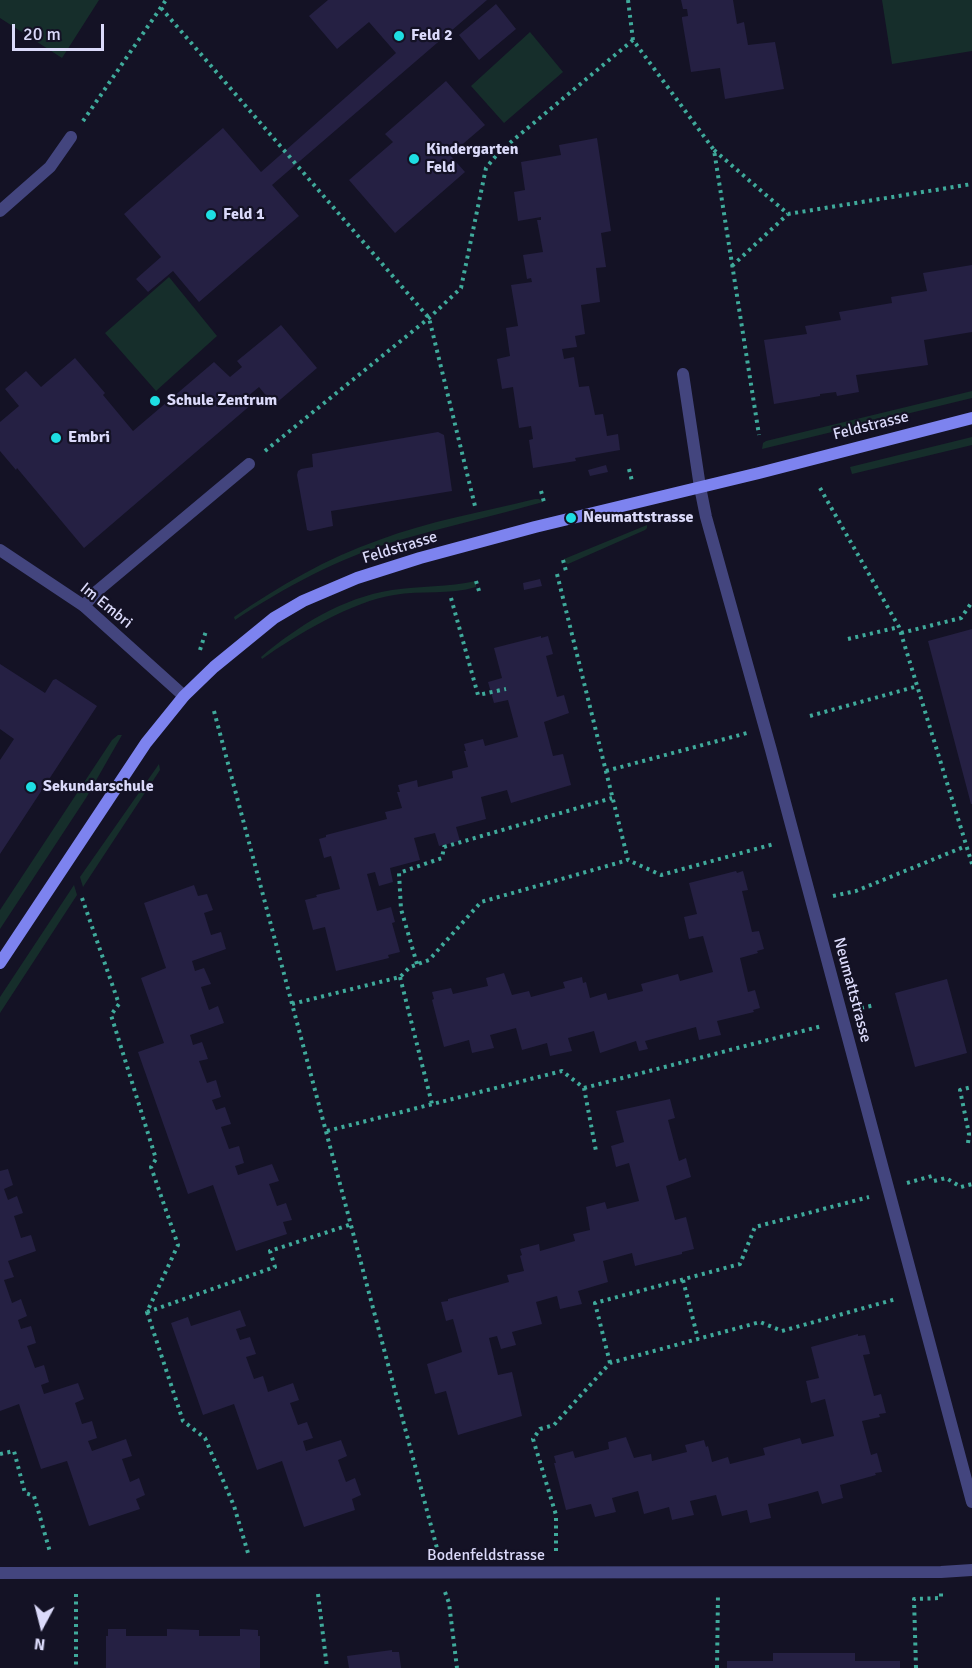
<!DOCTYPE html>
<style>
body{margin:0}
#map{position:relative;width:972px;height:1668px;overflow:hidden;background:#141225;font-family:Signika,sans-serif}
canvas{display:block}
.north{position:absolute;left:12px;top:1596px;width:60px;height:60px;-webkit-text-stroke:4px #141225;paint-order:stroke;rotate:187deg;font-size:16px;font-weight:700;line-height:24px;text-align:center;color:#dbdafa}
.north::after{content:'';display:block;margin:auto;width:21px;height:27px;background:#dbdafa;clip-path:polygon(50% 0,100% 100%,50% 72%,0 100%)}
.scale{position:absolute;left:12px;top:24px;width:92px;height:27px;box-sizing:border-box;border:3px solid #dbdafa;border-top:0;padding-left:8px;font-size:18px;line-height:21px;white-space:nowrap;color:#dbdafa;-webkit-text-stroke:4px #141225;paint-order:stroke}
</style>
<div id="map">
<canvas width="972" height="1668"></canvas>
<div class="north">N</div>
<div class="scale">20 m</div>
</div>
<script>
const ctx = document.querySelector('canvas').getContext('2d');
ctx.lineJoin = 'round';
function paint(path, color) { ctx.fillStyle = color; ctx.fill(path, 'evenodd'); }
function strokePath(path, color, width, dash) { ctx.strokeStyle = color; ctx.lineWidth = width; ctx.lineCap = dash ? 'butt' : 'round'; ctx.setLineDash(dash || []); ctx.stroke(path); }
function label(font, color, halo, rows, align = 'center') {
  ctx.font = font + ' Signika,sans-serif'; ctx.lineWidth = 4.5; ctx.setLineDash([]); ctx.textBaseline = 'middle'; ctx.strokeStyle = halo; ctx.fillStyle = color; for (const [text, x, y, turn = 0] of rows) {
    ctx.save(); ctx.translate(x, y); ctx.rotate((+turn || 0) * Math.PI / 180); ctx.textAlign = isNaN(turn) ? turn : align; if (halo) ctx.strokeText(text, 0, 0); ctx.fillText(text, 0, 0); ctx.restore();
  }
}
paint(new Path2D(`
 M0,0H99L62,58L0,18Z
 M882,0H972V51L892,64Z
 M530,32L563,72L504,123L471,86Z
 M169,277L217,336L156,391L105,333Z
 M972,391V398L762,449L763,443L766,441Z
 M972,437V445L852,474L850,467Z
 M535,499H539L543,502C494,516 444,527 396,541C339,558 285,587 235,620L234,617C279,586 327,558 379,540C429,521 483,512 535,499Z
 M647,525V528L645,530L568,564L564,562V559Z
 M476,581V587C450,595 421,590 394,595C353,601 296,635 262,659L261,657C299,625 342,598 392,590C420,586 448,587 476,581Z
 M118,735H122L86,798L0,929V910L112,740Z
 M159,764L160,770L83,887L80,877Z
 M74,885L77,895L0,1013V997Z`), '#162e2b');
paint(new Path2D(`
 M328,0H487L272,185L299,216L199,302L173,271L148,292L136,279L161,257L124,214L223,128L261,172L396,53L369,22L337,49L309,16Z
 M681,0H733L737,24L744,22L748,45L775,42L784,89L725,99L720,68L691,72L682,19V17L688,16L687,9H683Z
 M496,4L516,29L479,60L459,35Z
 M446,81L485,125L450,155L465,172L395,233L349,180L393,142L385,134Z
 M597,138L611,231L601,233L606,267L596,268L600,302L581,305L585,334L575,336L577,347L562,349L564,359L574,357L579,387L589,386L595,415L603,414L607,436L618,434L620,450L575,458L576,461L533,468L529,440L533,439L531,426L519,428L513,387L502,389L497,359L510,356L506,328L518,326L511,285L532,282L531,278L527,279L523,255L543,252L537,220H541V217L518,221L514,192L525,190L521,162L561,155L559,145Z
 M972,265V332L924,340L928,365L856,375L859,392L837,396L836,392L820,394V396L774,404L764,340L807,334L805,326L841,320L839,312L892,303L891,297L927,291L923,273Z
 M281,325L317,368L274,405L259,387L247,397L252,404L84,548L17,468L16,470L0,451V422L19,406L5,389L26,371L41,387L75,358L105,393L103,395L133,431L214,362L230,377L242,367L237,361Z
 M438,432L444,435L452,491L331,511L333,526L310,531L307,530L297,475L298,471L301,469L313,467L312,454Z
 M606,465L608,472L590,476L588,470Z
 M540,579L542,586L524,590L523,583Z
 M972,629V804H971L928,641Z
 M541,636V638L548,636L553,654L546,656L557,697L564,695L569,713L544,722L553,756L563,754L571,785L511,803L507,790L481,797L486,819L456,827L460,841L439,846L435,833L414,838L420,860L390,868L393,882L379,886L375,872L367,874L377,911L391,907L395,922L392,923L400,952L388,955L389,958L336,971L325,927L313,930L305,900L317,897L316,895L340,889L331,856L324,858L319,839L326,837V835L387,819L385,812L402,808L397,792H400L398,785L417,780L418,787L453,778L452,771L468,767L464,751H466L464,744L483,739L485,746L518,737L508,700L494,703L488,682L502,678L494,648Z
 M0,664L45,693L53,680L56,679L97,706L0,854V760L14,739L0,729Z
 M736,871L737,873L743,871L748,890L742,891L752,932L759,931L764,949L757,951L758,953L740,958L748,992L755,990L760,1008L753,1010L754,1012L717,1021L721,1035L699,1040L696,1027L645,1041L648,1049L639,1051L636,1041L600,1053L594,1031L568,1038L572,1051L550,1056L547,1043L522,1050L516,1028L490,1035L494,1048L472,1053L469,1040L444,1047L432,1000L434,999L432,992L451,988L453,994L488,986L486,978L504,973L512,995L529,991L531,997L565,988L563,982L582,977L583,983L586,982L590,998L606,993L608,1000L643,991L641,984L678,974L680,981L713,972L703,936L689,939L684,917L697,914L689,883Z
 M194,885L198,896L207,894L213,910L204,913L211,935L221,932L226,949L192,961L195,971L204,968L211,984L201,987L209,1010L218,1006L224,1023L190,1035L193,1045L202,1042L208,1059L199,1061L207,1083L216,1080L221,1097L212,1100L216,1110L225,1107L231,1124L221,1127L229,1149L239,1146L244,1163L235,1166L238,1175L272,1164L279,1181L269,1184L277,1206L286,1203L292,1220L283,1222L287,1234L236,1251L213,1185L188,1194L138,1052L164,1043L141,978L166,968L144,903Z
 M947,979L967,1053L915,1067L895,993Z
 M670,1099L675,1118L668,1120L679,1161L686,1158L691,1177L666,1186L675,1220L686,1217L694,1249L682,1252V1254L635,1266L632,1253L603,1261L608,1282L578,1291L582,1304L560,1309L557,1296L536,1302L542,1324L512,1332L516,1345L501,1349L497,1336L489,1338L498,1375L512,1372L522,1416L458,1435L446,1391L435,1394L427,1364L462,1352L453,1319L446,1321L441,1302L448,1301V1299L509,1282L507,1275L524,1271L520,1256L522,1255L520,1249L539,1244L540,1251L575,1241L573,1234L590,1230L586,1207L605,1202L607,1209L639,1201L629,1163L616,1167L611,1146L624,1142L616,1111Z
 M8,1169L13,1185L4,1189L8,1200L17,1196L23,1213L14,1216L21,1238L31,1235L36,1251L8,1261L14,1277L4,1280L12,1303L21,1299L27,1316L18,1320L21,1329L31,1326L36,1343L27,1346L35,1368L44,1365L49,1382L41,1385L44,1394L78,1383L84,1399L75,1403L82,1424L92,1421L97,1438L88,1441L92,1451L126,1439L132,1456L122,1459L130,1482L139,1478L145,1495L136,1499L140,1509L89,1526L67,1461L41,1469L19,1404L0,1411V1171Z
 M240,1310L246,1326L236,1329L240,1340L250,1337L256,1354L246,1357L254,1379L263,1376L268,1392L293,1383L299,1400L290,1403L298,1425L307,1422L313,1438L303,1441L306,1451L341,1440L347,1456L338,1460L346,1482L355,1478L361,1495L352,1499L355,1510L304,1527L282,1461L257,1470L234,1404L203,1415L171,1323L188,1317L191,1326Z
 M858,1334V1336L865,1335L870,1354L863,1355L874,1396L881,1394L886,1413L879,1414L880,1417L862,1421L871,1455L877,1453L882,1472L875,1473L876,1475L840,1485L843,1498L822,1504L818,1491L796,1497L768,1504L771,1518L750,1523L747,1510L722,1516L716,1495L690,1501L694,1515L672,1520L669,1507L644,1514L638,1491L612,1498L616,1512L595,1517L591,1504L566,1510L554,1463H556L554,1456L573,1451L575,1458L609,1449L608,1442L626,1437L634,1458L651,1454L652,1461L687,1452L685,1445L704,1440L706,1447L708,1446L712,1462L728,1457L730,1464L765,1455L763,1448L800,1438L802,1444L834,1436L825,1399L811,1403L806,1381L819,1378L811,1347Z
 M108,1629H126V1636H167V1629L199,1630V1636H240V1629L258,1630V1636H260V1668H106V1636H108Z
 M392,1650V1652H399L401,1668H349L347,1656Z
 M773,1653H855V1661H900V1668H727V1661H773Z`), '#252043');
strokePath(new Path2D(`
 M628,0L633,40L714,150L759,435
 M161,8L429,318L475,506
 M83,121L166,0
 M714,150L788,214L972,184
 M732,266L788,214
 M265,451L429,318L461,288L486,168L499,152L633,40
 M629,469L632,481
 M820,488L899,627L972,864
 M541,491L544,502
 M563,560L566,571
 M557,574L628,860L661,875L774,844
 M476,581L479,591
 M451,598L478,695L506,689
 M901,633L961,618L972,602
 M848,639L899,627
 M200,650L206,631
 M214,711L438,1552
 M810,716L918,686
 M606,771L747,733
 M833,896L856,891L966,846
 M82,898L119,1004L111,1015L156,1159L151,1167L178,1245L147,1312L183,1421L205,1438L234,1506L248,1553
 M417,964L401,909L399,873L442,858L444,847L612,798
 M400,977L432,1104
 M292,1004L400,977L410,967L429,960L481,902L628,860
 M861,1008L875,1005
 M584,1088L822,1026
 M327,1131L562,1071L584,1088L596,1151
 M968,1143L969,1134L960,1090L972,1087
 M934,1181L946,1178L961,1187L972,1184
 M907,1183L932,1176
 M683,1280L698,1339
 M147,1312L275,1267L270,1251L352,1224
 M610,1363L595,1303L740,1264L755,1227L869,1197
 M0,1454L14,1451L25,1493L34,1496L50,1552
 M556,1551V1515L533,1439L540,1429L554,1425L610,1363L760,1322L782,1331L896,1299
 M445,1592L449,1603L457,1668
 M76,1594V1668
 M318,1594L327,1668
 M717,1668L718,1594
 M916,1668L914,1599L941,1598V1593`), '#3faa9b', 4, [3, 4.5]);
strokePath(new Path2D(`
 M0,211L50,167L71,137
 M683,374L700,487
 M84,606L96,592L249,464`), '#43457e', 12);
strokePath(new Path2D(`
 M700,487L706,517L771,750L972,1502
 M0,550L84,606L184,696
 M0,1573L941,1572L972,1570`), '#43457e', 12);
strokePath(new Path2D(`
 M0,963L146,743L184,696L214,667L274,618L303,601L357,578L420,558L535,527L759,473L972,418`), '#7d83ef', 12);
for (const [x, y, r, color] of [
 [399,36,6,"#1edee3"],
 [414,159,6,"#1edee3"],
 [211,215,6,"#1edee3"],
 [155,401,6,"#1edee3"],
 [56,438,6,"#1edee3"],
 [571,518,6,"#1edee3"],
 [31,787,6,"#1edee3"]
]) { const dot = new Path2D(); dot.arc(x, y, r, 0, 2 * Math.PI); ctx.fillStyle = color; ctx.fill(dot); strokePath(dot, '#141225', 2); }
label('bold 16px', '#dbdafa', '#141225', [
 ["Feld 2",411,36],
 ["Kindergarten",426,150],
 ["Feld",426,168],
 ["Feld 1",223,215],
 ["Schule Zentrum",167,401],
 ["Embri",68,438],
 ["Neumattstrasse",583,518],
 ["Sekundarschule",43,787]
], 'left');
label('16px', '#dbdafa', '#141225', [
 ["Feldstrasse",871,426,-14],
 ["Feldstrasse",400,548,-17],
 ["Im Embri",106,606,39],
 ["Neumattstrasse",852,990,75],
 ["Bodenfeldstrasse",486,1556]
]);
</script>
